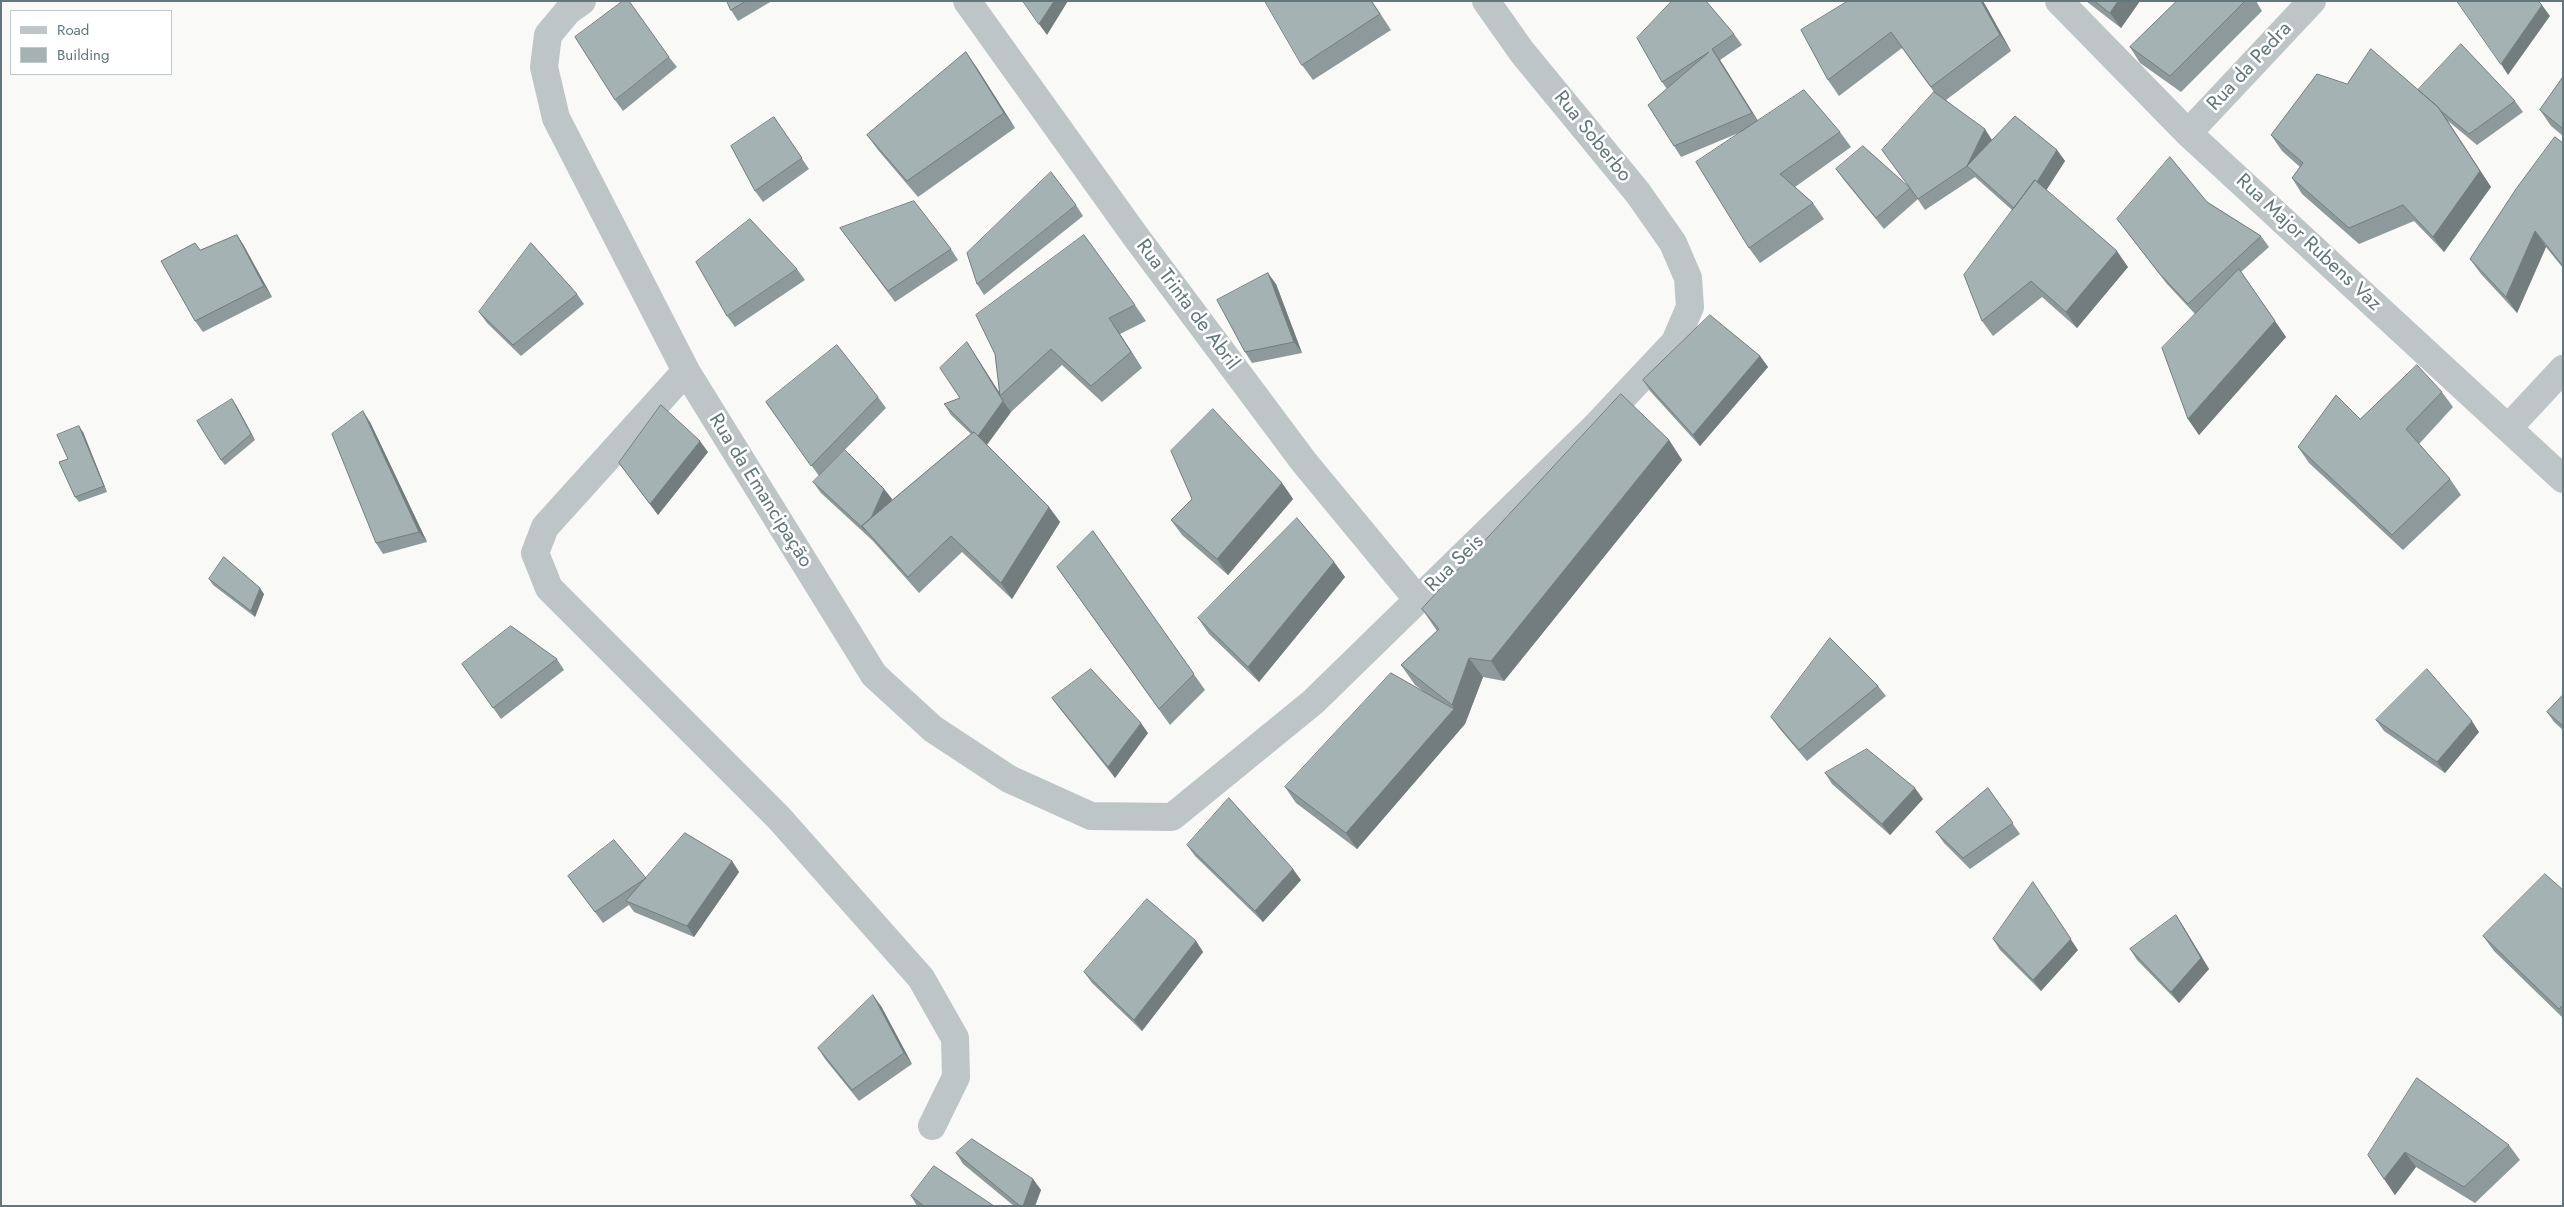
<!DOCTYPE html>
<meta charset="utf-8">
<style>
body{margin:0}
#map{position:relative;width:2564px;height:1207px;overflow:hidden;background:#f9f9f7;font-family:Jost,sans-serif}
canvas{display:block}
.frame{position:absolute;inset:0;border:2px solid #61777b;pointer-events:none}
.legend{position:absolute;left:10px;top:10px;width:162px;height:65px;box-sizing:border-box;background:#fff;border:1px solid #c0c9ca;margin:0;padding:6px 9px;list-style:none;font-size:15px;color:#61777b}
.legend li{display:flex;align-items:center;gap:10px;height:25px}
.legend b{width:25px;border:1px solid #c0c9ca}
</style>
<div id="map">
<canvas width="2564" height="1207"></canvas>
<div class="frame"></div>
<ul class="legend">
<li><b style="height:6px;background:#bec5c7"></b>Road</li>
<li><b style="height:14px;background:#a5b2b4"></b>Building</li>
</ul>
</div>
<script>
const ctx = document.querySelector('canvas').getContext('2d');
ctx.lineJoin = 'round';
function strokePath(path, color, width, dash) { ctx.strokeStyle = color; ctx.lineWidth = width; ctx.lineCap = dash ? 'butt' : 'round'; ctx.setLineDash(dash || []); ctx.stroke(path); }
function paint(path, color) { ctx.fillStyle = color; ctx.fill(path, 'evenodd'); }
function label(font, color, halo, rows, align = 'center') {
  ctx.font = font + ' Jost,sans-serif'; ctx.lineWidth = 5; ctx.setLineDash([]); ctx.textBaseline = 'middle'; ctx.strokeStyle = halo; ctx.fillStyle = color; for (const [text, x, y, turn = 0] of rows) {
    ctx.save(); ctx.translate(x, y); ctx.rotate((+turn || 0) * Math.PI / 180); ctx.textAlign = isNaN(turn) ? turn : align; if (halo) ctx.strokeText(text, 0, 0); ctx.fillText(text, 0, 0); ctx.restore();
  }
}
strokePath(new Path2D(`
 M582,1L568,11L548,35L544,67L556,118L686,371L874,675L933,729L1009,779L1091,816L1172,817L1313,702L1594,428L1675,342L1690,307L1688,278L1673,243L1638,193L1522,52L1486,1
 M967,1L1136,237L1304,462L1418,600
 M2059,1L2188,133L2563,479
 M2188,133L2312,1
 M686,371L545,527L535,553L549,588L779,818L921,978L955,1038L956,1077L932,1126
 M2509,427L2563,369`), '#bec5c7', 28);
paint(new Path2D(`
 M727,1H772L738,21L731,10Z
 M1372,1L1391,30L1313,80L1302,65Z
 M1848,1H1983L2011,51L1946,100L1992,140L2057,150L2065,161L2046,190L2128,267L2077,328L2042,297L1993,336L1982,321L2012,210L1975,177L1925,210L1915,195L1918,199L1884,229L1844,180L1836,169L1909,188L1934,92L1902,48L1839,96L1828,80Z
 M2086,1H2140L2121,28Z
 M2177,1H2256L2262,11L2181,92L2140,63L2130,47Z
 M1734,34L1742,45L1720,60L1758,121L1840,132L1851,147L1795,187L1813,203L1824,219L1760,263L1749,248L1741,132L1681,157L1674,146L1667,89L1662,82Z
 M966,52L977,68L1015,128L918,197L878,150L867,135Z
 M669,57L677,67L623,111L615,100Z
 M2563,77V136L2551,126L2540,110Z
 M2418,90L2515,101L2523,112L2477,145L2448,121L2491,187L2444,252L2414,221L2359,244L2302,194L2292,178L2300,167L2282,151L2271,135Z
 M774,117L809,169L763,202L755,191Z
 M2563,143V268L2546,247L2517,313L2481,274L2470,259Z
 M2207,202L2261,236L2269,247L2241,272L2286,337L2199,435L2188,419L2195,314L2167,284L2117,219Z
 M1076,205L1083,216L984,295L977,284Z
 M840,228L951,249L958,260L895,302Z
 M237,235L244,246L272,297L203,332L195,321L200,250Z
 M797,269L805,280L735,327L727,316Z
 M1276,284L1302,353L1252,363L1245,352Z
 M577,294L584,304L521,356L487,323L479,312Z
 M1135,305L1146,321L1120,334L1142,368L1102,402L1062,365L1011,412L987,445L1049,507L1060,522L1012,599L962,552L919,593L873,541L821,493L813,482L884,489L892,499L891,501L971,434L951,415L944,404L960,398L967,342L1000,394L995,354Z
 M1760,356L1768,367L1700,446L1650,391L1643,380Z
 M2442,392L2453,407L2419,444L2450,479L2461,495L2403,550L2309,463L2298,447L2360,419Z
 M878,397L886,408L819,476L766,402Z
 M236,405L255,440L225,465L221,460Z
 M370,422L427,542L383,554L376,543Z
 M83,432L107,492L79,502L75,497L68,459Z
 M1669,440L1682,460L1504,681L1483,677L1465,724L1357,849L1296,803L1285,787L1423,691L1415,685L1401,665L1437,631L1422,609Z
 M708,452L658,515L619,463Z
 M1282,483L1293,499L1228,575L1182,535L1171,520Z
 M1093,531L1205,690L1170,725L1057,567Z
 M1334,562L1345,577L1259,682L1209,634L1198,618Z
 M209,579L264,594L255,617L213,585Z
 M557,659L564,670L501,719L462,664Z
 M1878,686L1886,696L1807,761L1779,728L1771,717Z
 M2563,695V730L2554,722L2547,712Z
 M1052,698L1148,733L1115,778L1060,709Z
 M2376,720L2479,732L2445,773L2384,731Z
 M1825,773L1923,799L1890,835L1832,784Z
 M1988,788L2020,834L1970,869L1944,843L1936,832Z
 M1187,845L1301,880L1263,922L1195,856Z
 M732,861L739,872L694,937L634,912L629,905L603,923L568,876L647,878Z
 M2563,890V1018L2494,951L2483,936Z
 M2183,926L2209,969L2179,1003L2137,960L2130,949Z
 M1993,939L2078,950L2041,991L2000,950Z
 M1196,941L1203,952L1142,1031L1092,983L1084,972Z
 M881,1006L912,1064L859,1101L825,1059L818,1048Z
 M2509,1145L2520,1160L2475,1203L2416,1167L2395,1195L2368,1155Z
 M956,1153L1033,1179L1041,1190L1035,1206H1014L963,1164Z
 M911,1196L994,1206H917Z`), '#8e999b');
paint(new Path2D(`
 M1054,1H1068L1047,35L1039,24Z
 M1981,1H1983L2011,51L2000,35Z
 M2118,1H2140L2121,28L2110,13Z
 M2542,5L2550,16L2508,75L2501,64Z
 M1712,49L1720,60L1760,124L1752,113Z
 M966,52L977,68L1015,128L1004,113Z
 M2438,107L2491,187L2444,252L2433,237Z
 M1985,129L1992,140L1967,166Z
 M2057,150L2065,161L2026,222L2018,212Z
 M2535,231L2546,247L2517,313L2506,297Z
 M237,235L244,246L272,297L264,286Z
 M2117,251L2128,267L2077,328L2066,312Z
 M2239,269L2286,337L2199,435L2188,419Z
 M1268,273L1276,284L1302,353L1294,342Z
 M1109,318L1120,334L1142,368L1131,352Z
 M967,342L1001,395L1000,396Z
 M1760,356L1768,367L1700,446L1693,435Z
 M232,399L236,405L255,440L251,434Z
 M1003,401L1011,412L985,447L977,437Z
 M363,411L370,422L427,542L419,532Z
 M79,426L83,432L107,492L104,486Z
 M1669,440L1682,460L1504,681L1491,661Z
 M700,441L708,452L658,515L650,504Z
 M1282,483L1293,499L1228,575L1217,559Z
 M884,489L892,499L874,539L866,530Z
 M1049,507L1060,522L1012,599L1001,583Z
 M1334,562L1345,577L1259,682L1248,667Z
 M260,588L264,594L255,617L251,611Z
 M1469,658L1483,677L1465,724L1357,849L1346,833L1454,709L1452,705Z
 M2472,721L2479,732L2445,773L2437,762Z
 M1141,723L1148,733L1115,778L1108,767Z
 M1915,788L1923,799L1890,835L1882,824Z
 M732,861L739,872L694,937L687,926Z
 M1293,869L1301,880L1263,922L1255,911Z
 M2040,893L2078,950L2041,991L2033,980Z
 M2176,915L2183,926L2209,969L2179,1003L2171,992Z
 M1196,941L1203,952L1142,1031L1134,1020Z
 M873,995L881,1006L912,1064L904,1053Z
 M2405,1152L2416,1167L2395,1195L2384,1179Z
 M1033,1179L1041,1190L1035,1206H1023Z`), '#747d7e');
const building = new Path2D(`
 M623,1H629L669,57L615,100L575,37Z
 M727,1H746L731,10Z
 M1023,1H1054L1039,24Z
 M1265,1H1371L1380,14L1302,65Z
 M1672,1H1706L1734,34L1712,49L1752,113L1674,146L1648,105L1709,52L1662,82L1637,38Z
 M1848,1H1981L2000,35L1931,87L1891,32L1828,80L1801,30Z
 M2095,1H2118L2110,13Z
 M2177,1H2245L2170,76L2130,47Z
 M2457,1H2538L2542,5L2501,64Z
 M2461,44L2515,101L2469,134L2440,110L2438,107L2418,90Z
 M2371,49L2438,107L2480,171L2433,237L2403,205L2349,228L2292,178L2303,163L2271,135L2317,74L2347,84Z
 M966,52L1004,113L907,181L867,135Z
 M2563,77V129L2540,110Z
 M1804,90L1840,132L1780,174L1813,203L1749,248L1696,162Z
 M1934,92L1985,129L1967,166L2015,116L2057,150L2037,182L2035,180L2014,208L1967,166L1918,199L1882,150Z
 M774,117L802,158L755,191L731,146Z
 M2555,137L2563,143V266L2535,231L2506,297L2470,259L2516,189Z
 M1863,146L1910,188L1876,218L1836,169Z
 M2170,157L2207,202L2261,236L2188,304L2159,273L2117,219Z
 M1051,172L1076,205L977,284L967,253Z
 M2035,180L2117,251L2066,312L2031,281L1982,321L1964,275Z
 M914,201L951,249L888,291L840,228Z
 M750,219L797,269L727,316L696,262Z
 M237,235L264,286L195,321L161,261L195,243L200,250Z
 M1084,235L1135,305L1109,318L1131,352L1091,386L1051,349L1000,396L995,354L976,315Z
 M531,243L577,294L513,345L479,312Z
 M2239,269L2275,321L2188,419L2162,348Z
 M1268,273L1294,342L1245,352L1217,300Z
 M1710,315L1760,356L1693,435L1643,380Z
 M967,342L1003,401L978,436L974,432L973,433L944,404L960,398L940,368Z
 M837,345L878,397L811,466L766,402Z
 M2417,365L2442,392L2406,429L2450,479L2392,535L2298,447L2336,395L2360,419Z
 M1621,394L1669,440L1491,661L1469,658L1452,705L1401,665L1439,629L1422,609Z
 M232,399L251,434L221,460L197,421Z
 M661,405L700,441L650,504L619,463Z
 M1213,409L1282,483L1217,559L1171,520L1192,499L1171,451Z
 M363,411L419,532L376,543L332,434Z
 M79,426L104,486L75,497L59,462L68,459L57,435Z
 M974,432L1049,507L1001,583L951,536L908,577L862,526Z
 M845,450L884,489L871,518L862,526L865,530L813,482Z
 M1297,518L1334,562L1248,667L1198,618Z
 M1093,531L1194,674L1159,709L1057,567Z
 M224,557L260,588L251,611L209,579Z
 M511,626L557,659L493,708L462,664Z
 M1830,638L1878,686L1799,750L1771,717Z
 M1091,669L1141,723L1108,767L1052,698Z
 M2427,669L2472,721L2437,762L2376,720Z
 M1391,673L1454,709L1346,833L1285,787Z
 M2563,695V726L2547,712Z
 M1867,749L1915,788L1882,824L1825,773Z
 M1988,788L2013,823L1963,858L1936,832Z
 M1229,798L1293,869L1255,911L1187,845Z
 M685,833L732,861L687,926L626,901Z
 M614,840L646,878L595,912L568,876Z
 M2545,874L2563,890V1005L2559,1009L2483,936Z
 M2033,882L2071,939L2033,980L1993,939Z
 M1147,899L1196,941L1134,1020L1084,972Z
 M2176,915L2201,958L2171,992L2130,949Z
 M873,995L904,1053L852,1090L818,1048Z
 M2417,1078L2509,1145L2464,1187L2405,1152L2384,1179L2368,1155Z
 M972,1139L1033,1179L1023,1206H1020L956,1153Z
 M934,1166L994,1206H924L911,1196Z`);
paint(building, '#a5b2b4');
strokePath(building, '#747d7e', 1);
label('20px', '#61777b', '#fff', [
 ["Rua da Pedra",2250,67,-47],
 ["Rua Soberbo",1592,137,51],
 ["Rua Major Rubens Vaz",2308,243,43],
 ["Rua Trinta de Abril",1187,305,53],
 ["Rua da Emancipação",760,491,58],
 ["Rua Seis",1455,564,-44]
]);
</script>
